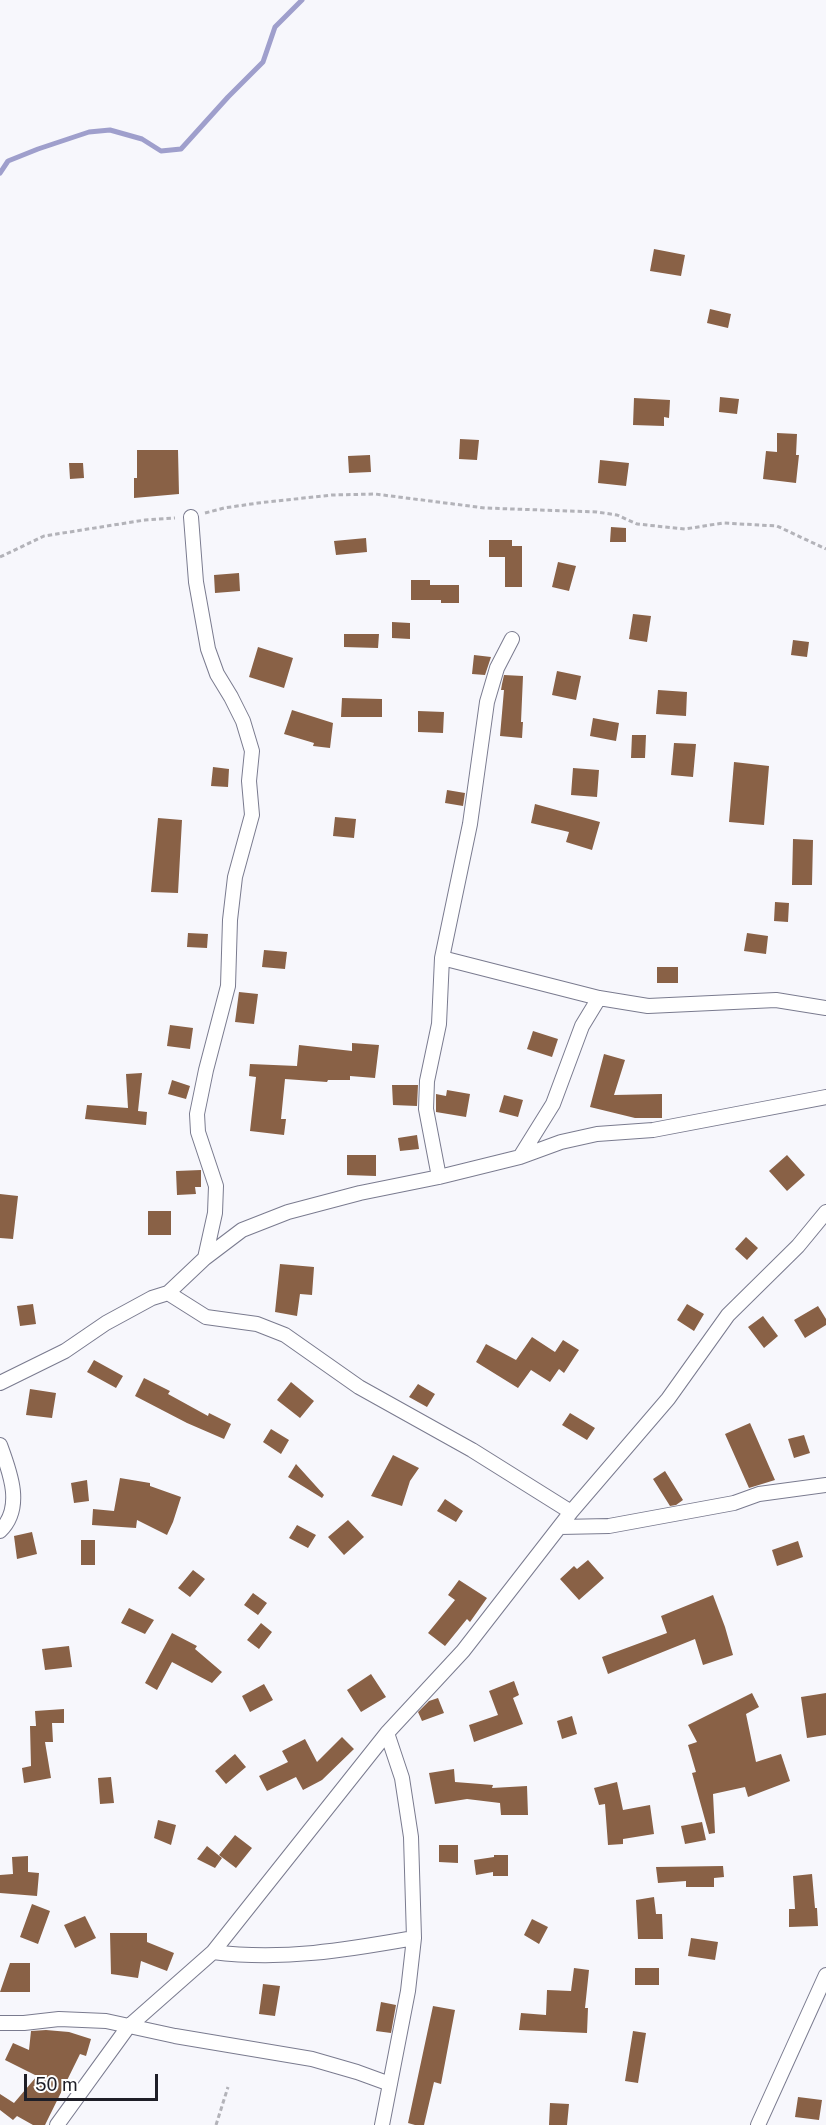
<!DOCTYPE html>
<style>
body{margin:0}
#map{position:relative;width:826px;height:2125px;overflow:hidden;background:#f7f7fc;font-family:"Public Sans",sans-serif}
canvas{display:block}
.scale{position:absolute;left:24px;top:2074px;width:134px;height:27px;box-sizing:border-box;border:3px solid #1e1e27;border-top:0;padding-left:8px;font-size:18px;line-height:21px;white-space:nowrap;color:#1e1e27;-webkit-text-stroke:4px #fff;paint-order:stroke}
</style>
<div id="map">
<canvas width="826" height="2125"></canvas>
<div class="scale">50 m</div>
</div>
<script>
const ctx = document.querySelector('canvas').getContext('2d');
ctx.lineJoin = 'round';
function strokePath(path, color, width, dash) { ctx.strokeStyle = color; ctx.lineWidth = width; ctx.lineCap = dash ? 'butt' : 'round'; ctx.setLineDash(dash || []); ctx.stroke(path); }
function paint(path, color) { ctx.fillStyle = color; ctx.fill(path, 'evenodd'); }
strokePath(new Path2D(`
 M0,173L8,161L38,149L89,132L110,130L142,139L161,151L181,149L228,97L263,62L275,27L302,0`), '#9f9fcc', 5);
paint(new Path2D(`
 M654,249L685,255L681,276L650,271Z
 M710,309L731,314L728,328L707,323Z
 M720,397L739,399L737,414L719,412Z
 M634,398L670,400L669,418L664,417V426L633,425Z
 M777,433L797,434L796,455H799L796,483L763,479L766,451L777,452Z
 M460,439L479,440L477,460L459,459Z
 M137,450H178L179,494L134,498V478H137Z
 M370,455L371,472L349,473L348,456Z
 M600,460L629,463L626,486L598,483Z
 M69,463H83L84,478L70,479Z
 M611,527L626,528V542H610Z
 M366,538L367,552L336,555L334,541Z
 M489,540H512V546H522V587H505V557H489Z
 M558,562L576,566L569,591L552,587Z
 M239,573L240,591L215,593L214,575Z
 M411,580H430V585H459V603H441V600H411Z
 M633,614L651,616L647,642L629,639Z
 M392,622L410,623V639L392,638Z
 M344,634H379L378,648L344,647Z
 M793,640L809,642L807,657L791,655Z
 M258,647L293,658L284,688L249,677Z
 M474,655L491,657L485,675L472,674Z
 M557,671L581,676L576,700L552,695Z
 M504,675L523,676L521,722H523L522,738L500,736L504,690H501L502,684Z
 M658,690L687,692L686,716L656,714Z
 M342,698L382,699V717H341Z
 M292,710L333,723L330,748L313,746L314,743L284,734Z
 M418,711L444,712L443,733L418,732Z
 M593,718L619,723L616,741L590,736Z
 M632,735H646L645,758H631Z
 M674,743L696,744L693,777L671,775Z
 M734,762L769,766L764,825L729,822Z
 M213,767L229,769L228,787L211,786Z
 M573,768L599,770L597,797L571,795Z
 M447,790L465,793L463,806L445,803Z
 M535,804L600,822L592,850L566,842L569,832L531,823Z
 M335,817L356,819L354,838L333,836Z
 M158,818L182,820L178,893L151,892Z
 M793,839L813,840L812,885H792Z
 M775,902L789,903L788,922L774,921Z
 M188,933L208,934L207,948L187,947Z
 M747,933L768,936L766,954L744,951Z
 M264,950L287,952L285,969L262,967Z
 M657,967H678V983H657Z
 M239,992L258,994L254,1024L235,1022Z
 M170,1025L193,1028L190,1049L167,1046Z
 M533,1031L558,1039L552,1057L527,1049Z
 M352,1043L379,1045L375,1078L350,1076V1080H328L327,1082L285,1079L281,1119H286L284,1135L250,1131L256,1077L249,1076L250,1064L297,1066L299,1045L352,1051Z
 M604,1054L625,1060L614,1095L662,1094V1118H635L590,1107Z
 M142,1073L138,1111L147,1112L146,1125L85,1119L87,1105L128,1108L126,1074Z
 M172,1080L190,1086L186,1099L168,1094Z
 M392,1085H418L417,1106L393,1105Z
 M447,1090L470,1094L466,1117L436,1112V1094L446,1096Z
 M504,1095L523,1100L518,1117L499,1112Z
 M417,1135L419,1149L400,1151L398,1138Z
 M347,1155H376V1176L347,1175Z
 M787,1155L805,1175L787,1191L769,1171Z
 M201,1170V1187H195L196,1194L177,1195L176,1171Z
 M0,1194L18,1196L13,1239L0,1238Z
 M148,1211H171V1235H148Z
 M746,1237L758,1248L747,1260L735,1249Z
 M280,1264L314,1267L312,1295L300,1294L297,1316L275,1312Z
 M33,1304L36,1324L20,1326L17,1306Z
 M687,1304L704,1314L694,1331L677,1320Z
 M818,1306L826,1319V1325L805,1338L794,1320Z
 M763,1316L778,1336L764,1348L748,1327Z
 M532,1337L555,1352L563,1340L579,1350L564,1373L559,1369L550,1382L531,1370L518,1388L476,1362L486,1344L516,1360Z
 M94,1360L123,1376L116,1388L87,1372Z
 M144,1378L170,1391L168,1394L208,1416L209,1413L231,1424L224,1439L187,1423L135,1396Z
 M291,1382L314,1401L300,1418L277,1400Z
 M418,1384L435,1394L427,1407L409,1397Z
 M30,1389L56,1393L52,1418L26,1415Z
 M570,1413L595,1428L587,1440L562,1425Z
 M750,1423L775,1480L749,1488L725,1434Z
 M271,1429L289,1440L281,1454L263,1442Z
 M804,1435L810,1453L794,1458L788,1439Z
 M393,1455L419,1468L410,1481L402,1506L371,1496Z
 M296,1464L324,1495L322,1498L288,1477Z
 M665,1471L683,1500L676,1505L670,1506L653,1479Z
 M120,1478L150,1483V1486L181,1497L173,1522L167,1535L137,1520L136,1528L92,1525L93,1509L114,1511Z
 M87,1480L89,1501L74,1503L71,1483Z
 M445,1499L463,1511L456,1522L437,1511Z
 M348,1520L364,1537L344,1555L328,1537Z
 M297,1525L316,1535L308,1548L289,1538Z
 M32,1532L37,1554L17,1559L14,1536Z
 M81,1540H95V1565H81Z
 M798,1541L803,1557L777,1566L772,1550Z
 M588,1560L604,1578L579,1600L560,1579L574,1566L577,1569Z
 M193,1570L205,1579L190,1597L178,1588Z
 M459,1580L487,1598L470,1622L467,1619L445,1646L428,1633L455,1600L448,1595Z
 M253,1593L267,1603L258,1615L244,1605Z
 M713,1595L725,1627L733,1655L703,1665L695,1639L608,1674L602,1657L667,1633L661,1616Z
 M129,1608L154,1620L145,1634L121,1623Z
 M261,1623L272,1632L259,1649L247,1640Z
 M172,1633L197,1646L195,1649L222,1672L212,1683L172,1662L157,1690L145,1683Z
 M69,1646L72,1667L45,1670L42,1649Z
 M371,1674L386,1697L361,1712L347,1690Z
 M514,1681L519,1695L513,1698L523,1724L474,1742L469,1725L498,1715L489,1691Z
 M264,1684L273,1700L250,1712L242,1696Z
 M752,1693L759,1707L746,1714L756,1762L781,1754L790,1781L748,1797L745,1787L713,1794L715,1833L709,1834L692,1773L696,1772L688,1745L697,1742L688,1725Z
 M826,1693V1735L807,1738L801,1697Z
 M438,1698L444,1713L422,1721L418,1712L429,1701Z
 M64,1709V1723H52L53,1742H45L51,1778L24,1783L22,1768L31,1766L30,1726H36L35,1711Z
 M572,1716L577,1734L562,1739L557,1721Z
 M342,1737L354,1749L322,1780L303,1790L296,1777L267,1791L259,1776L288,1762L282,1751L305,1739L317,1762Z
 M235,1754L246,1767L226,1784L215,1771Z
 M454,1769L455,1782L493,1785L492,1788L527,1786L528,1815H501L500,1803L467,1799L435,1804L429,1773Z
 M111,1777L114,1803L100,1804L98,1778Z
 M617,1782L623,1810L650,1805L654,1834L623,1839V1844L608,1845L605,1804L599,1805L594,1788Z
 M158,1820L176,1825L171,1845L154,1838Z
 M702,1822L706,1840L685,1844L681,1826Z
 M235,1835L252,1848L236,1868L219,1855Z
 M439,1845H458V1863L439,1862Z
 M207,1846L222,1858L215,1868L197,1859Z
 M494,1855H508V1876H493V1872L476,1875L474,1860L494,1857Z
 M28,1856V1872L39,1873L37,1896L0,1893V1875L13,1874L12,1857Z
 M723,1866L724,1877L714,1878V1887H686V1881L658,1883L656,1867Z
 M812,1874L815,1908H817L818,1926L789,1927V1909H795L793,1876Z
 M654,1897L656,1914H662L663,1939H638L636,1900Z
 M32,1904L50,1911L38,1944L20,1937Z
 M85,1916L96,1938L75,1948L64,1925Z
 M532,1919L548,1927L539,1944L524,1935Z
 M110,1933H147V1942L174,1953L167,1971L141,1961L138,1978L111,1974Z
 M691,1938L718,1942L715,1960L688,1956Z
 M10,1963H30V1992H0Z
 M574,1968L589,1970L585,2008H588L587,2033L519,2030L521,2013L546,2015L547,1990L571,1991Z
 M635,1968H659V1985H635Z
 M263,1984L280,1986L275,2016L259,2014Z
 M381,2002L396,2005L391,2033L376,2031Z
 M433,2006L455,2010L441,2084L434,2082L424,2125H415L408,2123Z
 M46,2030L69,2032L91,2039L86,2056L80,2054L45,2125H33L17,2116L13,2120L0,2110V2094L14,2103L37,2076L5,2060L13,2043L29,2050L31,2031Z
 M633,2031L646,2033L638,2083L625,2081Z
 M798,2097L822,2100L819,2120L795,2117Z
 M550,2103L569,2104L567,2125H549Z`), '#896146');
const street = new Path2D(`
 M191,517L196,582L208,649L217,674L231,697L243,721L252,751L249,781L252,815L235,877L230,920L228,986L206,1070L197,1114L198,1132L216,1186L215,1213L205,1258
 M442,958L599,998L648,1006L776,1000L826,1008
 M520,1157L553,1104L582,1026L599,998
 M439,1177L426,1109L427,1081L439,1024L442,958L470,824L487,702L497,668L512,639
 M168,1293L206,1317L257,1324L285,1335L359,1387L472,1450L571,1512
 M0,1383L65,1351L106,1323L152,1298L168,1293L205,1258L242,1230L288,1212L360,1193L439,1177L520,1157L561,1142L597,1134L653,1130L826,1097
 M0,1445C10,1472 24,1508 0,1531
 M560,1527L609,1526L734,1503L759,1494L826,1485
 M213,1952C282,1961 346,1950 414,1938
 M0,2023H24L59,2019L106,2021L175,2036L312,2059L357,2072L390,2084
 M57,2125L128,2027L213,1952L387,1733L463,1651L571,1512L668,1399L728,1315L798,1246L826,1212
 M382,2125L408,1991L414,1938L411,1837L402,1778L387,1733
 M758,2125L826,1975`);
strokePath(street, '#7a7b8f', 16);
strokePath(new Path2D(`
 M205,513L224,508L258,503L332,495L375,494L485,508L597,512L617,515L637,524L685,529L723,523L777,526L826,549
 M0,557L44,536L145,520L175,518
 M216,2125L228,2087`), '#b3b3b9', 3, [4.5, 3]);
strokePath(street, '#fff', 14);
</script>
